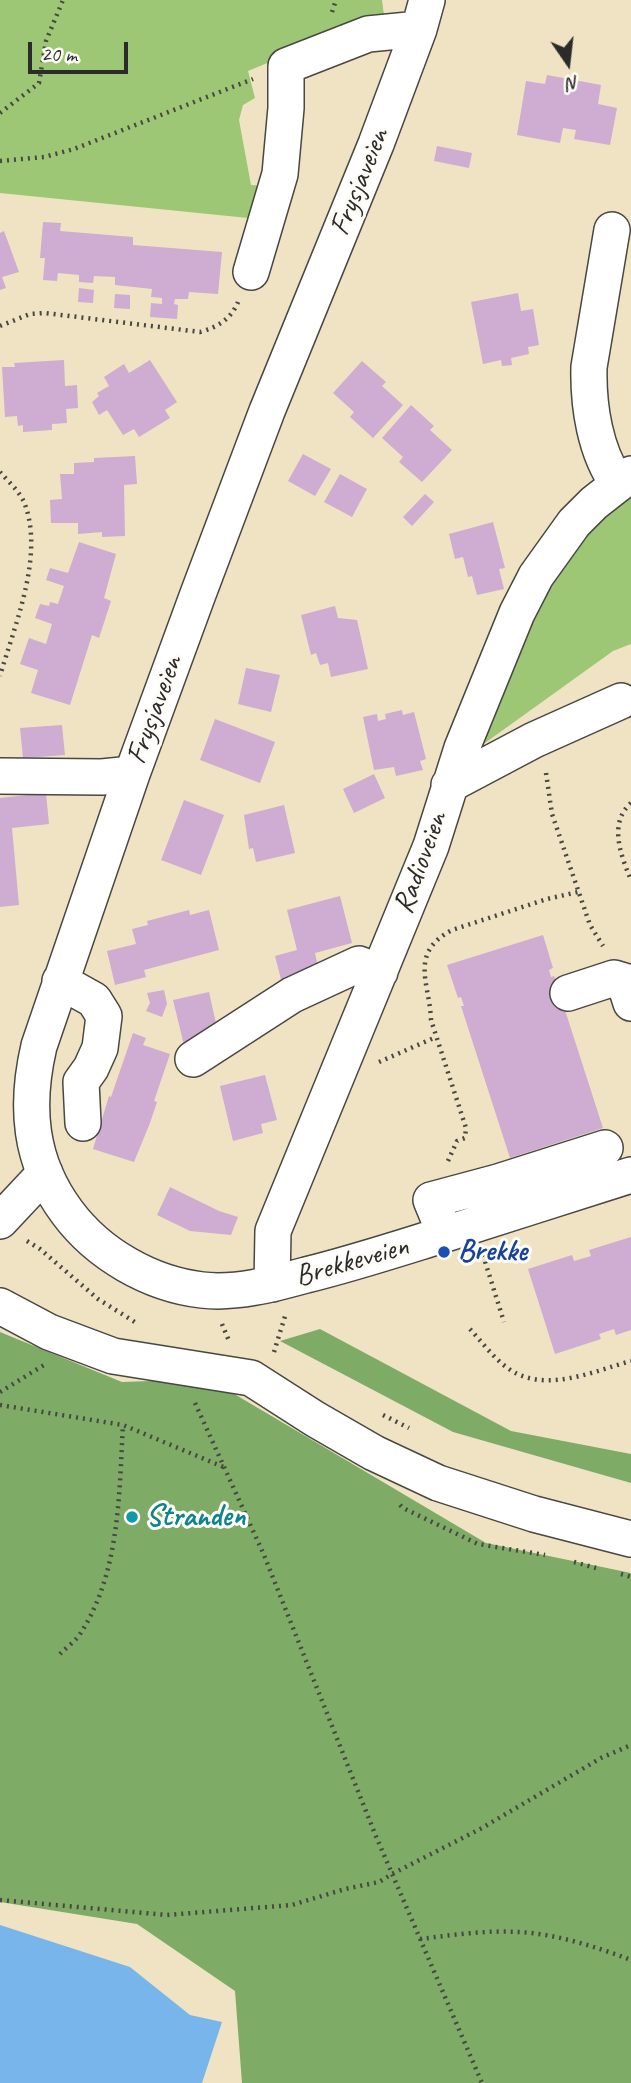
<!DOCTYPE html>
<style>
body{margin:0}
#map{position:relative;width:631px;height:2083px;overflow:hidden;background:#efe3c4;font-family:Caveat,sans-serif}
canvas{display:block}
.north{position:absolute;left:533px;top:28px;width:70px;height:70px;-webkit-text-stroke:5px #fdfcf7;paint-order:stroke;rotate:166deg;font-size:19px;font-weight:700;line-height:28px;text-align:center;color:#2b2b2b}
.north::after{content:'';display:block;margin:auto;width:24px;height:32px;background:#2b2b2b;clip-path:polygon(50% 0,100% 100%,50% 72%,0 100%)}
.scale{position:absolute;left:28px;top:42px;width:100px;height:32px;box-sizing:border-box;border:4px solid #2b2b2b;border-top:0;padding-left:9px;font-size:21px;line-height:24px;white-space:nowrap;color:#2b2b2b;-webkit-text-stroke:5px #fdfcf7;paint-order:stroke}
</style>
<div id="map">
<canvas width="631" height="2083"></canvas>
<div class="north">N</div>
<div class="scale">20 m</div>
</div>
<script>
const ctx = document.querySelector('canvas').getContext('2d');
ctx.lineJoin = 'round';
function paint(path, color) { ctx.fillStyle = color; ctx.fill(path, 'evenodd'); }
function strokePath(path, color, width, dash) { ctx.strokeStyle = color; ctx.lineWidth = width; ctx.lineCap = dash ? 'butt' : 'round'; ctx.setLineDash(dash || []); ctx.stroke(path); }
function label(font, color, halo, rows, align = 'center') {
  ctx.font = font + ' Caveat,sans-serif'; ctx.lineWidth = 6; ctx.setLineDash([]); ctx.textBaseline = 'middle'; ctx.strokeStyle = halo; ctx.fillStyle = color; for (const [text, x, y, turn = 0] of rows) {
    ctx.save(); ctx.translate(x, y); ctx.rotate((+turn || 0) * Math.PI / 180); ctx.textAlign = isNaN(turn) ? turn : align; if (halo) ctx.strokeText(text, 0, 0); ctx.fillText(text, 0, 0); ctx.restore();
  }
}
paint(new Path2D(`
 M0,0H382L384,15L248,71L255,98L243,105L239,120L251,185L267,186L258,219L0,193Z
 M631,489V644L613,651L478,748L530,617L583,529Z`), '#9dc774');
paint(new Path2D(`
 M320,1329L511,1431L631,1454V1483L453,1432L280,1341Z
 M0,1332L122,1382L209,1379L486,1543L631,1573V2083H242L235,1991L137,1924L0,1902Z`), '#7eac66');
paint(new Path2D(`
 M0,1925L130,1967L190,2015L222,2022L202,2083H0Z`), '#78b5eb');
paint(new Path2D(`
 M547,75L601,85L598,104L617,108L610,145L574,139L576,130L563,128L560,143L517,135L526,81L545,84Z
 M437,146L472,153L469,168L434,161Z
 M43,222L61,223L60,231L133,237V245L222,252L218,294L189,292L188,299H175L174,304L178,305L177,319L150,317L151,303L162,304V298L151,297L152,289L115,285V277L94,276L93,283L79,282V275L58,273L57,281L43,280L45,258H40Z
 M4,231L19,272L2,277L6,288L0,290V233Z
 M79,288L94,290L93,303L78,302Z
 M518,293L521,311L533,309L539,345L528,347L529,354L511,358L512,365L502,366L501,360L483,364L471,302Z
 M115,294L130,295V309L114,308Z
 M64,360L65,386L77,385L78,408L66,409L67,423L52,424V430L23,432V425L18,426L17,416L5,417L2,367H15L14,363Z
 M150,360L177,402L165,410L170,418L139,437L134,429L123,435L107,410L99,415L92,402L99,396L97,393L109,386L104,377L124,364L129,373Z
 M362,361L386,382L382,386L403,405L373,438L350,417L354,412L333,393Z
 M411,405L434,426L430,430L452,450L422,482L399,462L403,457L382,438Z
 M303,454L331,469L315,496L288,481Z
 M135,456L137,484L124,485L125,536L102,537V532L78,534V523H51L50,500L62,499L60,474H74V463L94,462V458Z
 M340,474L367,489L352,517L324,502Z
 M425,494L434,502L412,526L403,517Z
 M493,522L505,568L499,569L504,589L477,595L472,576L468,577L463,557L455,559L449,534Z
 M79,542L116,554L104,598L111,601L99,638L92,635L70,705L31,693L38,670L20,664L29,638L46,644L52,624L35,618L40,604L49,606L50,602L58,604L64,586L46,580L50,568L68,573Z
 M335,606L338,618L357,620L368,669L331,677L328,663L320,665L316,653L311,655L301,615Z
 M246,668L280,675L271,712L238,704Z
 M402,710L403,715L414,712L426,759L420,761L423,770L396,776L394,767L374,770L363,717L377,714L378,721L386,719L385,714Z
 M215,719L275,742L260,783L200,760Z
 M62,725L65,755L23,758L20,728Z
 M374,774L385,798L354,813L343,789Z
 M46,793L49,824L12,828L19,905L0,907V798Z
 M184,800L224,815L201,875L161,860Z
 M284,805L295,853L256,862L253,848L249,849L244,815Z
 M340,896L352,943L315,953L320,977L283,987L275,956L297,950L287,910Z
 M189,910L190,915L209,910L219,950L144,970L146,977L115,985L107,951L136,944L132,929L148,925L147,921Z
 M543,935L553,968L549,970L551,977L554,976L603,1128L510,1158L461,1006H464L461,997L458,998L447,965Z
 M164,990L167,1004L162,1017L146,1011L150,1003L147,993Z
 M209,992L219,1037L184,1045L173,1000Z
 M133,1033L146,1038L143,1045L170,1054L154,1101L157,1102L150,1123L134,1162L93,1149L109,1096L111,1097Z
 M265,1075L277,1120L261,1124L263,1133L233,1141L220,1086Z
 M170,1187L219,1211L238,1217L231,1235L190,1231L157,1215Z
 M631,1237V1330L616,1335L614,1329L599,1334L601,1339L555,1354L528,1269L572,1255L574,1261L591,1256L589,1250Z`), '#cfacd1');
const minor = new Path2D(`
 M427,0L419,29L376,144L267,411L198,594L132,774L39,1046C25,1106 29,1161 67,1212C98,1254 150,1284 202,1290C236,1294 273,1284 306,1275C351,1264 394,1250 439,1236C503,1216 567,1195 631,1175
 M612,230L589,367C588,406 595,452 618,484
 M251,272L280,174L286,108V66L368,34L419,29
 M0,776L102,777L132,774
 M449,785L534,740L621,701
 M60,981L94,1000L104,1016L100,1048L91,1068L81,1082L83,1123
 M568,993L614,978L624,981L631,1003
 M193,1059L292,995L359,964L380,972
 M0,1221L45,1173
 M445,1234L431,1200L498,1182L605,1148
 M272,1284L273,1231L431,846L462,748L517,613L536,576L574,523L594,503L631,474
 M0,1306L49,1332L113,1356L251,1378L315,1419L374,1453L438,1483L534,1514L631,1539`);
strokePath(minor, '#484742', 38);
strokePath(new Path2D(`
 M332,12L336,0
 M0,113L39,83L46,41L63,0
 M0,161L44,157L74,149L253,79
 M0,326L30,314L45,313L200,332C218,327 231,319 238,302
 M0,472C8,481 19,491 24,502C45,554 15,624 0,676
 M546,773L552,814L590,925L603,946
 M631,803C608,823 621,856 631,880
 M379,1062L436,1037
 M448,1161L457,1141L465,1138L466,1128L431,1020C430,984 408,953 452,930L547,899L578,892
 M27,1241L40,1249L98,1299L138,1324
 M483,1255L504,1322
 M222,1324L229,1341
 M470,1329C482,1342 494,1359 509,1369C545,1394 594,1371 631,1361
 M274,1352L286,1313
 M0,1392L44,1365
 M195,1403L264,1555L375,1834L482,2083
 M0,1405L123,1425L226,1468
 M383,1415L409,1428
 M400,1505L403,1508L478,1544L545,1555
 M574,1562L596,1568
 M621,1574L631,1577
 M60,1654C67,1647 77,1640 82,1631C120,1570 119,1494 123,1425
 M0,1900L167,1915L292,1905L345,1889L379,1882L392,1874L482,1828L601,1758L631,1745
 M420,1939C452,1935 487,1930 519,1932C556,1934 597,1947 631,1960`), '#484742', 4.5, [2, 5]);
strokePath(minor, '#fff', 35);
for (const [x, y, r, color] of [
 [444,1252,7,"#1a4fb4"],
 [132,1517,7,"#0f9aa8"]
]) { const dot = new Path2D(); dot.arc(x, y, r, 0, 2 * Math.PI); ctx.fillStyle = color; ctx.fill(dot); strokePath(dot, '#fdfcf7', 2.5); }
label('30px', '#2b2b2b', '#fdfcf7', [
 ["Frysjaveien",360,182,-68],
 ["Frysjaveien",155,710,-70],
 ["Radioveien",421,863,-70],
 ["Brekkeveien",352,1262,-16]
]);
label('bold 30px', '#164399', '#fdfcf7', [
 ["Brekke",458,1252]
], 'left');
label('bold 30px', '#0d838f', '#fdfcf7', [
 ["Stranden",146,1517]
], 'left');
</script>
